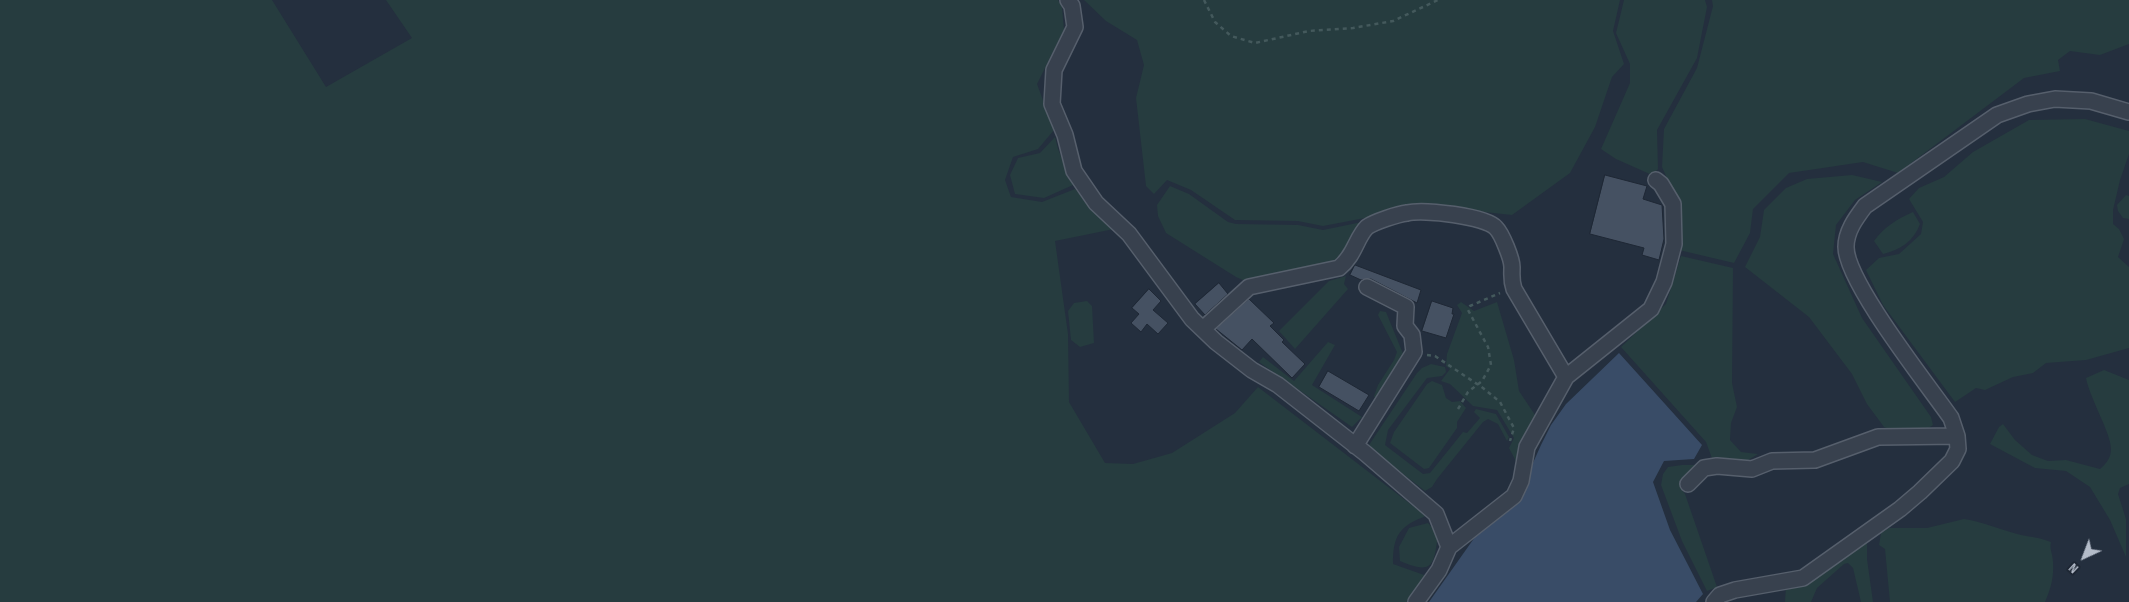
<!DOCTYPE html>
<style>
body{margin:0}
#map{position:relative;width:2129px;height:602px;overflow:hidden;background:#242f3e;font-family:"Sofia Sans Condensed",sans-serif}
canvas{display:block}
.north{position:absolute;left:2059px;top:532px;width:50px;height:50px;-webkit-text-stroke:4px #1d2633;paint-order:stroke;rotate:223deg;font-size:14px;font-weight:700;line-height:20px;text-align:center;color:#b4bcc9}
.north::after{content:'';display:block;margin:auto;width:18px;height:22px;background:#b4bcc9;clip-path:polygon(50% 0,100% 100%,50% 72%,0 100%)}
</style>
<div id="map">
<canvas width="2129" height="602"></canvas>
<div class="north">N</div>
</div>
<script>
const ctx = document.querySelector('canvas').getContext('2d');
ctx.lineJoin = 'round';
function paint(path, color) { ctx.fillStyle = color; ctx.fill(path, 'evenodd'); }
function strokePath(path, color, width, dash) { ctx.strokeStyle = color; ctx.lineWidth = width; ctx.lineCap = dash ? 'butt' : 'round'; ctx.setLineDash(dash || []); ctx.stroke(path); }
paint(new Path2D(`
 M0,0H272L326,87L412,38L386,0H1058L1062,7L1064,30L1037,84L1054,130L1038,149L1013,157L1005,180L1011,197L1042,202L1075,189L1114,229L1055,241L1068,334L1069,402L1105,463L1133,464L1172,453L1235,413L1258,387L1426,516C1399,526 1393,536 1393,564L1427,576L1408,602H0Z
 M1084,0H1620L1613,31L1624,64L1612,77L1595,127L1570,173L1512,215L1466,210L1412,209L1323,226L1298,221L1235,220L1191,190L1167,180L1154,194L1146,186L1136,98L1144,65L1137,40L1106,21Z
 M1624,0H1705L1707,7L1697,58L1657,130L1658,169L1652,175L1616,159L1601,149L1630,83V64L1616,33Z
 M1712,0H2129V44L2100,55L2070,51L2058,60L2060,71L2024,78L1898,173L1863,162L1789,173L1753,209L1750,233L1734,263L1679,250L1681,210L1662,167L1664,129L1697,68L1713,6Z
 M2085,119L2129,131V154L2120,180L2113,210V224L2119,229L2124,239L2118,257L2129,267V348L2086,360L2046,363L2033,373L2013,377L1985,390L1976,388L1955,402L1883,305L1866,270L1879,258L1899,254L1921,234L1923,222L1909,199L1919,188L1944,177L1973,152L2029,120Z
 M1055,137L1058,149L1073,185L1044,198L1015,194L1010,175L1018,158L1040,153Z
 M1852,175L1882,182L1855,200L1836,225L1833,254L1862,318L1931,417L1933,425L1927,429H1889L1884,427L1867,404L1852,374L1809,317L1745,267L1760,237L1764,210L1786,188L1807,179Z
 M1170,186L1189,194L1228,222L1236,224L1298,225L1323,230L1362,222L1340,261L1312,270L1245,281L1236,277L1166,233L1158,216L1157,205Z
 M2126,195L2129,196V219L2123,218L2118,211L2117,205Z
 M1913,212L1920,224C1914,241 1900,250 1883,254L1874,241C1884,227 1897,219 1913,212Z
 M1681,256L1733,268L1732,383L1737,407L1731,423L1730,440L1741,452L1758,454L1748,460L1713,461L1706,442L1621,347L1666,304Z
 M1346,276L1344,284L1348,289L1295,349L1279,331L1329,281Z
 M1087,301L1092,306L1094,343L1080,347L1071,340L1068,311L1074,303Z
 M1461,302L1474,311L1497,302L1514,360L1519,391L1539,421L1519,467L1509,448L1514,438L1497,410L1473,406L1450,384L1441,381L1450,369L1446,366L1447,354L1462,313L1457,305Z
 M1380,311L1386,312L1404,356L1375,398L1374,396L1378,385L1394,360L1397,352L1378,315Z
 M1328,342L1335,345L1312,385L1362,417L1352,427L1259,362L1263,357L1294,381Z
 M1431,364L1445,367L1446,372L1442,376L1427,378L1388,430L1385,445L1423,474L1430,473L1463,432L1467,433L1480,418L1474,412L1476,409L1496,414L1509,437L1507,441L1498,424L1488,419L1483,422L1437,479L1432,487L1425,491L1376,453L1369,445L1417,373L1422,368Z
 M2104,370L2129,380V484L2120,488L2118,494L2126,519V557L2110,520L2090,487L2066,471L2035,468L1990,444L1999,427L2003,424L2015,440L2032,455L2048,461L2066,460L2100,469C2106,464 2111,458 2111,449C2111,433 2090,399 2086,378Z
 M1432,381L1442,385L1446,398L1452,402L1460,401L1466,408L1457,422V428L1429,468L1424,469L1390,443L1394,432L1427,384Z
 M1682,465H1699L1684,479L1682,490L1685,494L1717,587L1707,591L1682,541L1661,485L1663,474L1668,467Z
 M1964,519C1983,522 2001,530 2021,535C2032,537 2041,538 2051,542C2049,549 2053,554 2053,562C2054,577 2051,588 2045,602H1890L1885,549L1879,545L1881,533L1889,528H1927Z
 M1428,523L1438,534C1434,564 1434,576 1400,561L1399,547L1409,528Z
 M1867,539V559L1873,602H1861L1853,568L1848,563L1844,564L1817,588L1811,602H1785L1786,587Z`), '#263c3f');
paint(new Path2D(`
 M1619,353L1702,445L1694,459L1664,461L1653,482L1670,530L1703,594L1696,602H1429L1475,537L1512,508L1526,490L1528,474L1541,445L1551,425L1566,404Z`), '#394c67');
const building = new Path2D(`
 M1605,175L1647,186L1643,199L1662,205L1664,239L1659,260L1642,255L1644,248L1590,234Z
 M1355,265L1421,290L1417,303L1371,279L1361,280L1350,275Z
 M1219,283L1228,294L1205,315L1195,304Z
 M1149,289L1161,301L1153,310L1168,323L1158,334L1147,324L1141,332L1131,323L1139,314L1132,308Z
 M1249,299L1274,323L1270,326L1284,340L1282,342L1305,364L1292,378L1252,339L1242,350L1216,329Z
 M1432,301L1453,308L1452,314H1454L1446,338L1422,331Z
 M1328,371L1369,395L1359,411L1319,387Z`);
paint(building, '#455162');
strokePath(building, '#1f2835', 1);
const minor = new Path2D(`
 M1068,0L1072,6L1075,27L1054,70L1052,104L1065,135L1074,171L1096,203L1129,234L1192,319L1216,342L1252,370L1278,385L1365,453L1436,514L1449,547L1439,570L1416,602
 M1203,329L1249,287L1339,268C1355,255 1356,238 1367,227C1374,222 1398,214 1407,213C1423,209 1486,216 1496,228C1502,234 1512,259 1512,267C1512,276 1511,280 1514,289L1566,377
 M1355,446L1414,352L1412,335L1405,326L1406,307L1367,287
 M1688,484L1704,468L1717,466L1752,469L1772,461L1815,460L1878,437L1957,436
 M1449,547L1514,496L1521,481L1527,447L1566,377L1651,309L1664,282L1674,244L1673,204L1661,184L1656,180
 M1714,602L1720,595L1735,590L1803,578L1900,509L1920,492L1952,461L1958,449L1957,436L1951,418C1928,385 1846,282 1846,247C1846,231 1856,218 1865,206L1997,115L2028,104L2055,99L2091,101L2129,112`);
strokePath(minor, '#565f6c', 18);
strokePath(new Path2D(`
 M1204,0L1215,22L1231,36L1255,43L1309,31L1353,28L1393,21L1438,0
 M1427,355L1435,356L1483,388L1500,402L1514,428L1510,441
 M1458,409L1468,392L1482,381L1491,365L1488,347L1468,310L1470,306L1500,293`), '#44595c', 2.5, [4, 4]);
strokePath(minor, '#38414e', 15);
</script>
